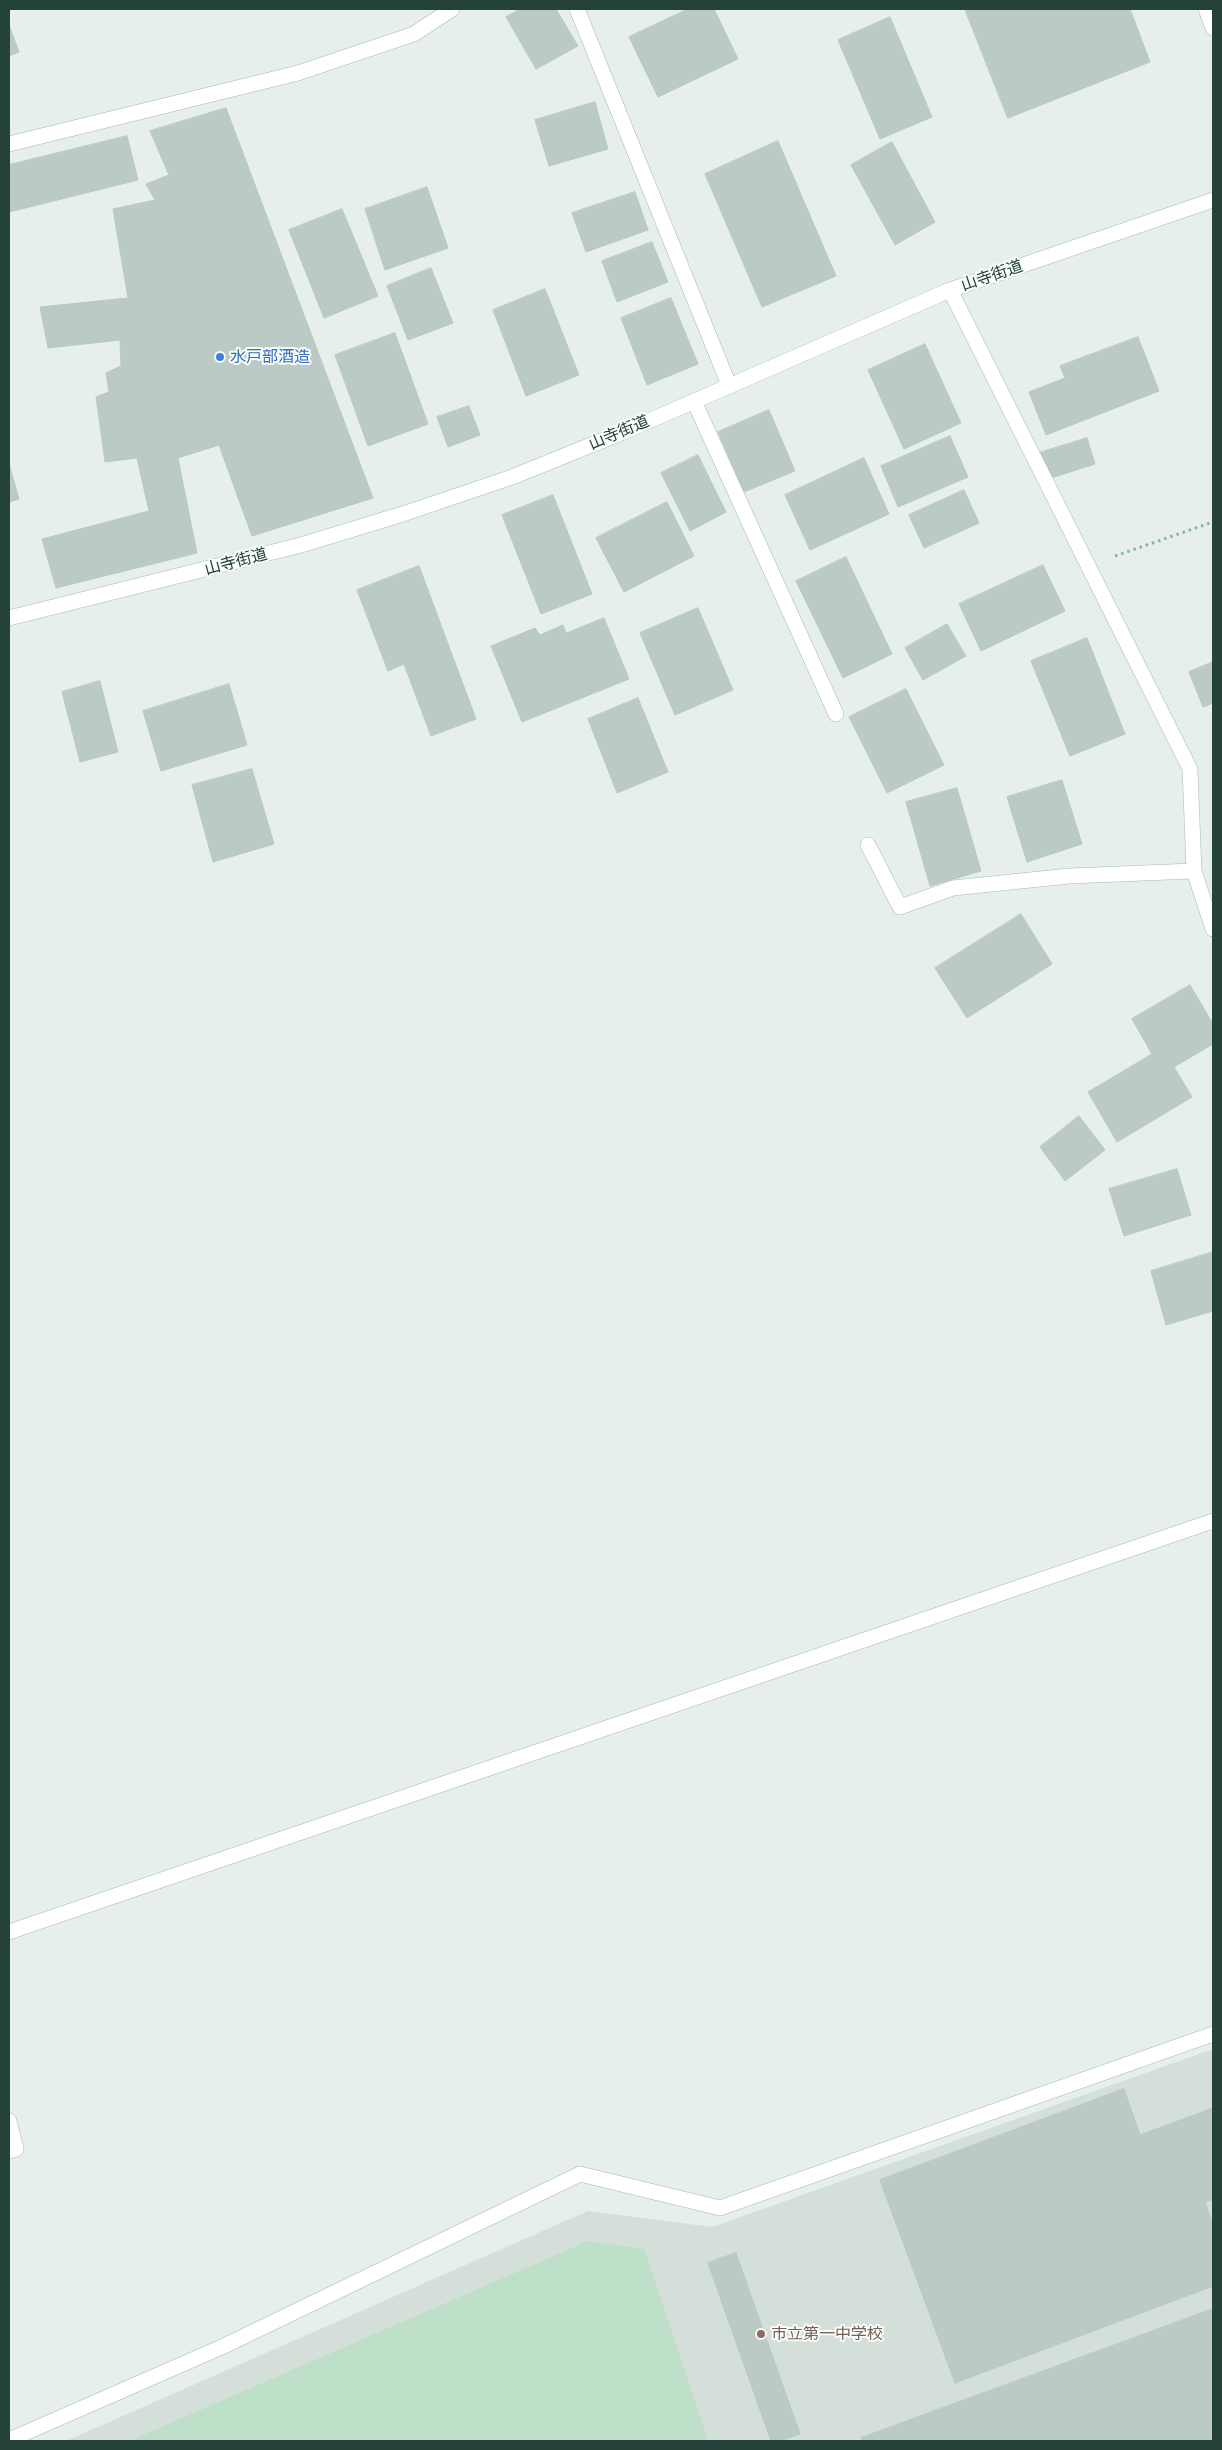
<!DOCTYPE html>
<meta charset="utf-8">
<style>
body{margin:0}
#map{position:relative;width:1222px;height:2450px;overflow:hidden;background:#e6efeb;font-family:Cabin,sans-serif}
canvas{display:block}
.frame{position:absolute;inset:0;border:10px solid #24423a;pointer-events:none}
</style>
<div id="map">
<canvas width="1222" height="2450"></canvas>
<div class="frame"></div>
</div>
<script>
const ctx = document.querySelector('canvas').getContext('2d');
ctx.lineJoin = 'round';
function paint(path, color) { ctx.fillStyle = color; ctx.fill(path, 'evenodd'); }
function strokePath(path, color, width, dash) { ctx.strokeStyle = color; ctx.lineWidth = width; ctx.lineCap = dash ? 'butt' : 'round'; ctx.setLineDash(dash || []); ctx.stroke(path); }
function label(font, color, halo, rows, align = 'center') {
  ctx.font = font + ' Cabin,"Noto Sans JP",sans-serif'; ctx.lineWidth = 4; ctx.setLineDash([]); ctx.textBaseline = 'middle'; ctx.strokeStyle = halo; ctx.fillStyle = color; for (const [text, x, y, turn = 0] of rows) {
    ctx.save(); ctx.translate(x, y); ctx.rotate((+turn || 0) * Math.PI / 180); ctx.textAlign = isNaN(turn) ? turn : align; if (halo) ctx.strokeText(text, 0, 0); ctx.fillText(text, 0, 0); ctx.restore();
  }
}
paint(new Path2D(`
 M1213,2049V2441H66L588,2211L712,2227Z`), '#d4dfda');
paint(new Path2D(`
 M588,2241L644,2249L708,2441H129Z`), '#bfe0c8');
const building = new Path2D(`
 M521,9H556L578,46L536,69L506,17Z
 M688,9H714L738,59L658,97L629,37Z
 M965,9H1130L1150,62L1008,118Z
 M890,17L932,117L880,139L838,40Z
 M9,25L19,52L9,56Z
 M595,102L608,149L549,166L535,120Z
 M226,108L373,498L252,536L219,445L178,458L197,553L56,588L42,539L149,511L137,458L105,462L96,397L109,392L106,373L121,366L120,340L48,348L40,307L128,298L113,209L155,200L146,184L169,175L150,131Z
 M127,136L138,180L9,212V165Z
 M778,141L836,276L762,307L705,174Z
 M892,142L935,222L895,245L851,165Z
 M427,187L448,248L385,270L365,209Z
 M635,192L648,230L586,252L572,213Z
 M342,209L378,296L324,318L289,230Z
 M652,242L668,282L617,302L602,261Z
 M431,268L453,323L408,340L387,286Z
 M545,289L579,375L526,396L493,310Z
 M671,298L698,364L647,385L621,318Z
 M395,333L428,424L368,446L335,355Z
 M1138,337L1159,391L1046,435L1029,392L1065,378L1060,366Z
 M925,344L961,423L904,449L868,370Z
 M469,406L480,435L448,447L437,417Z
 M769,410L795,471L744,492L718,432Z
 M950,436L968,477L898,507L881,466Z
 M1087,438L1095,464L1048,479L1039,453Z
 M698,455L726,512L690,531L661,473Z
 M864,458L889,514L810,550L785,495Z
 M9,464L19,499L9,502Z
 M964,490L979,523L924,548L909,515Z
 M553,495L592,594L541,614L502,515Z
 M667,502L694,556L624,592L596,538Z
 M846,557L892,654L843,678L796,581Z
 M1043,565L1065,611L981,651L959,604Z
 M419,566L476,719L431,736L404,664L388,671L357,590Z
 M698,608L733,690L675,715L640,633Z
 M604,618L629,679L522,722L491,646L535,628L540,635L563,625L566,633Z
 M947,624L966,656L923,680L905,648Z
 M1087,638L1125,734L1070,756L1031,661Z
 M1213,662V703L1203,707L1189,672Z
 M100,681L118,752L80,762L62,692Z
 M229,684L247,745L161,771L143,711Z
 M906,689L944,765L887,793L849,717Z
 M638,698L668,772L617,793L588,719Z
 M252,769L274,844L213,862L192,785Z
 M1062,780L1082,844L1027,862L1007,797Z
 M957,788L981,871L930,886L906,802Z
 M1021,914L1052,964L967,1018L935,968Z
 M1190,985L1213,1024V1044L1174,1067L1192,1097L1117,1142L1088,1092L1152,1054L1132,1019Z
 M1079,1116L1105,1150L1065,1181L1040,1147Z
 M1177,1169L1191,1215L1124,1236L1109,1189Z
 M1213,1252V1311L1166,1325L1151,1271Z
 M1124,2089L1140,2135L1213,2108V2199L1205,2202L1213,2225V2286L955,2383L880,2180Z
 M736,2253L800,2434L780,2441H771L708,2263Z
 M1213,2309V2441H862L861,2438Z`);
paint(building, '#bbcac4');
strokePath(building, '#b8c9c2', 1);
const service = new Path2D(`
 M577,9L729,385
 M1206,9L1213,28
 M9,144L298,73L414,34L452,9
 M950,290L1190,769L1194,871L1213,929
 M694,401L836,714
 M868,845L900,907L953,888L1069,876L1194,871
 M9,1932L1213,1521
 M9,2121L16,2149L9,2151
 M9,2440L224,2346L580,2174L720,2208L1213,2034`);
const secondary = new Path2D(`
 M9,618L301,545L406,513L512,477L621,433L950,290L1213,200`);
strokePath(service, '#a8b8b2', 16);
strokePath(secondary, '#a4bbb3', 16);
strokePath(new Path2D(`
 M1115,556L1213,522`), '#86b3a5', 3, [2.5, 4]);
strokePath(service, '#fff', 15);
strokePath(secondary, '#fff', 15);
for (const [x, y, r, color] of [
 [220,357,5,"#3f7fe0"],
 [761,2334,5,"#8d6e63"]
]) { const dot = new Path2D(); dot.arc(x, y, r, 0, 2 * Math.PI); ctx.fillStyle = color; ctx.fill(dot); strokePath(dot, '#f7fbf9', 2); }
label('16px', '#24423a', '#f7fbf9', [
 ["山寺街道",992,276,-19],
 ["山寺街道",619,433,-23],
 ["山寺街道",236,562,-15]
]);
label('16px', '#366cbe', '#f7fbf9', [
 ["水戸部酒造",230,357]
], 'left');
label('16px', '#785e54', '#f7fbf9', [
 ["市立第一中学校",771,2334]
], 'left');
</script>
